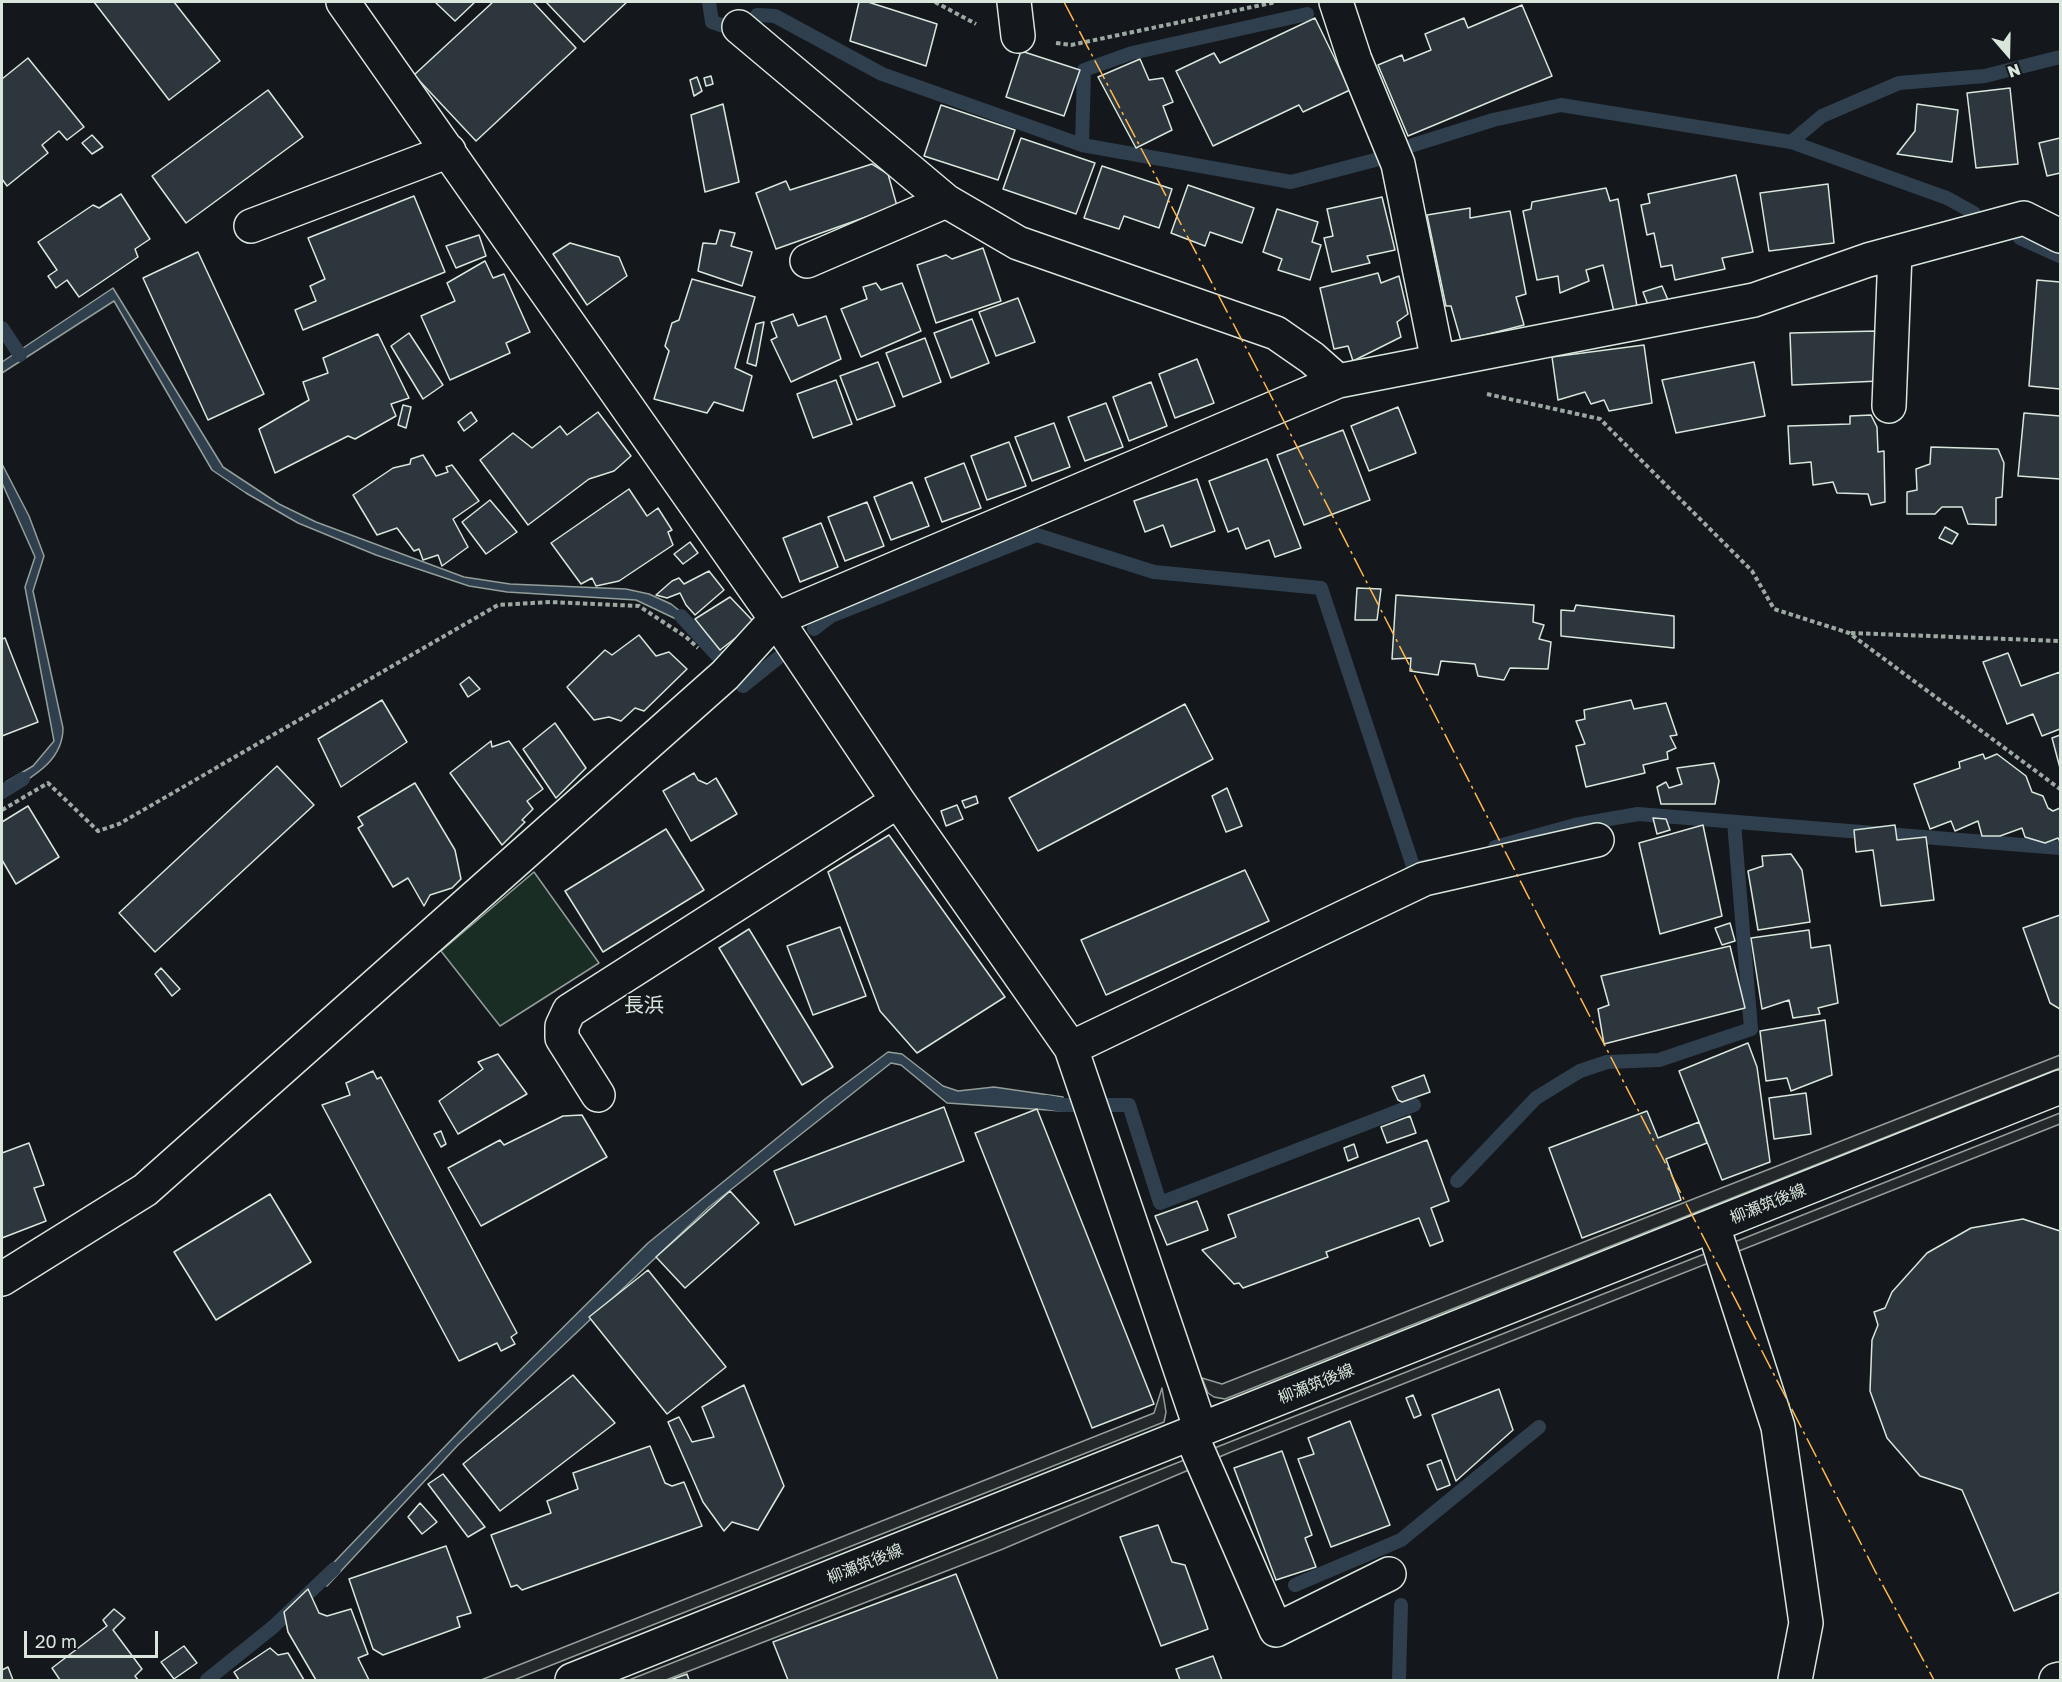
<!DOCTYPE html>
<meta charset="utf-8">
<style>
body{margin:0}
#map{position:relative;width:2062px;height:1682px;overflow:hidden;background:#14181c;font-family:"Golos Text",sans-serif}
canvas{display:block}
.frame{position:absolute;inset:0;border:3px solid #d8e6dc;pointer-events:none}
.north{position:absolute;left:1978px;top:24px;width:60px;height:60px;-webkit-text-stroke:4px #14181c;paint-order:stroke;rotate:160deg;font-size:16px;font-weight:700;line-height:24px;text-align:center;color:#d8e6dc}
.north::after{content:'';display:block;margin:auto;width:21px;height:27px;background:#d8e6dc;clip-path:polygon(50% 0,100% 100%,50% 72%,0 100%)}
.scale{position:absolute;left:24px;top:1631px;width:134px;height:27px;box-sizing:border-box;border:3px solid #d8e6dc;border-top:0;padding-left:8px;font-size:18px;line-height:21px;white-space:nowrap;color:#d8e6dc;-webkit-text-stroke:4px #14181c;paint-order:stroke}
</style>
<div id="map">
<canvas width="2062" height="1682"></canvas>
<div class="frame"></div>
<div class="north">N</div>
<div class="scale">20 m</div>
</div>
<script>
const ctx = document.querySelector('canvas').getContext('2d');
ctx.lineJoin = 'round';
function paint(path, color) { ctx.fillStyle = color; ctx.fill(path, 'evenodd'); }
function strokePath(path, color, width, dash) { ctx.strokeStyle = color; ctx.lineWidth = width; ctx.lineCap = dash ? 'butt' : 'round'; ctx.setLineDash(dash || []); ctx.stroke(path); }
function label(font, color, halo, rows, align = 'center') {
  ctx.font = font + ' "Golos Text","Noto Sans JP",sans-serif'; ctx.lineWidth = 4.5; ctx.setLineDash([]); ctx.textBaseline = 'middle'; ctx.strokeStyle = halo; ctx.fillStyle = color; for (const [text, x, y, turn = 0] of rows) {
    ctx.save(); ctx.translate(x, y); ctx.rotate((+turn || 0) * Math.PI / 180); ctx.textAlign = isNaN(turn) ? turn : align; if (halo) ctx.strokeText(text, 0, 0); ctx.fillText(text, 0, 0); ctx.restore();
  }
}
const green = new Path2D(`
 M534,872L599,963L500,1026L441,951Z`);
paint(green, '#1a2d24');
strokePath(green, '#939e99', 1.5);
const parking = new Path2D(`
 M2060,1055V1068L1225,1399L1214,1397L1208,1393L1202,1378L1222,1384Z
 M2060,1113V1124L1231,1452L1003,1549L666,1680H629Z
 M1162,1388L1166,1412L1164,1422L514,1680H481L1154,1413Z`);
paint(parking, '#24282b');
strokePath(parking, '#939e99', 1.5);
const water = new Path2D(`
 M113,288L223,467L279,504L316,522L464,577L510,584L626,589L649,594L671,604L695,623L691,630L676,619L636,600L507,592L469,586L376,555L298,523L246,493L212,470L114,301L2,373V362Z
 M2,464L29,516L44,556L33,591L63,728C63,760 35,775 10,791L6,782L33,766L54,741L25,587L35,557L2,483Z
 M888,1052L902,1054L943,1086L958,1091L994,1087L1063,1097L1062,1111L947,1103L901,1065L891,1063L709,1207L458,1445L327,1586L317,1580L477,1413L648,1243L825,1099Z`);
paint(water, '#2f3f4d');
strokePath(water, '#939e99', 1.5);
strokePath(new Path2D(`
 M709,2L712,22L724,26
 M757,15L775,16L882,74L1082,145L1291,182L1379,159
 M1791,142L1822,116L1899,83L1985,76L2060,57
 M1082,145L1084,70L1132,53L1307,14
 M1413,145L1493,120L1561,105L1791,142L1947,198L1974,213
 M2020,238L2060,256
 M2,328L20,355
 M681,616L726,665
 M814,629L831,616L1037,535L1154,572L1321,588L1414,869L1428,866
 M739,680L743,686L778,658
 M2,792L23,779
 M1495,847L1575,825L1638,814L2060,848
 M1046,1102L1063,1105H1129L1160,1203L1414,1105
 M1457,1181L1536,1098L1580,1071L1607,1062L1659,1060L1751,1029L1734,822
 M1295,1585L1401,1540L1539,1427
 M207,1680L273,1627L334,1569
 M1399,1680L1401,1605`), '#2f3f4d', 14);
const building = new Path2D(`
 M94,2H174L220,61L169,100Z
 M435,2H475L455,21Z
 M493,2H533L576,48L476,141L414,75Z
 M546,2H627L584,42Z
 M859,2H868L937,24L926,66L850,41Z
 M1522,5L1552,76L1408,136L1378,65L1402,55L1404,61L1431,50L1425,34L1464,18L1468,28Z
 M1315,18L1350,90L1303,112L1299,105L1213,146L1176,71L1214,53L1220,63Z
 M1021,51L1080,70L1064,116L1006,97Z
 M28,58L84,127L67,140L59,131L42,145L48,153L7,186L2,179V79Z
 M1140,59L1149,80L1163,78L1173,102L1163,106L1172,130L1136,148L1098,77Z
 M711,76L713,84L706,86L704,78Z
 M697,77L702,91L694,96L690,80Z
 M2010,88L2018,164L1976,168L1967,93Z
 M268,90L303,137L186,223L152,176Z
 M723,104L739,182L705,192L691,115Z
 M1917,104L1958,110L1952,162L1897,154L1915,131Z
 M941,105L1015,130L998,180L924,156Z
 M92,135L103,147L92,154L82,143Z
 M1021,138L1095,163L1076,214L1003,189Z
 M2060,138V173L2047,176L2039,143Z
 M872,164L888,174L897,206L776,249L756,193L786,181L790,190Z
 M1102,166L1172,189L1159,228L1124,216L1119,229L1084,218Z
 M1736,175L1753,252L1722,258L1725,269L1675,280L1672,265L1661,267L1654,233L1647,235L1641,205L1650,203L1648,194Z
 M1828,184L1834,243L1769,251L1760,193Z
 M1188,185L1254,208L1242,243L1210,232L1205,246L1171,233Z
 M1606,188L1610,201L1618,199L1637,306L1614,312L1603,265L1586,270L1589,281L1560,293L1558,276L1537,280L1523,211L1531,209L1532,202Z
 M121,194L150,239L135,249L138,257L79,297L67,280L56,288L48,276L57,270L38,242L93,205L99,208Z
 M414,196L445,272L303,330L295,310L316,301L310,286L325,279L308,238Z
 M1382,197L1395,250L1367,256L1370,263L1332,272L1324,238L1333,236L1327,209Z
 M1470,208V218L1510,211L1526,294L1516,297L1524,325L1461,341L1451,306H1446L1427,215Z
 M1277,209L1318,222L1312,242L1321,245L1310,280L1278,270L1282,259L1263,252Z
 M720,230L735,233L731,246L752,252L742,286L698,271L703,243L716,244Z
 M479,235L486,256L456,268L446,246Z
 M570,243L619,257L627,276L587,305L553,254Z
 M983,248L1001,301L936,323L917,265L946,255L952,259Z
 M198,252L264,394L208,420L143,278Z
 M485,261L493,278L504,274L530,332L506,343L510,353L450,380L421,316L455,301L447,283Z
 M1378,273L1381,283L1399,276L1408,314L1397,322L1401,337L1353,361L1348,346L1334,349L1320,288Z
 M692,279L755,297L735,368L752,376L743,411L714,402L707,413L654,399L669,351L665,346L672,323L679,320Z
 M2037,280L2060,282V389L2029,386Z
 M876,283L881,290L902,283L921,331L861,357L841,309L867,299L863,287Z
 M1662,286L1668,300L1648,305L1643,292Z
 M1018,298L1035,342L996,356L979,312Z
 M793,314L798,326L826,316L841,359L791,382L771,340L777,337L771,322Z
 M972,319L989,363L951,378L934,333Z
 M764,322L756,366L747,363L756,324Z
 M1878,331L1879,381L1792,385L1790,333Z
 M409,333L443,385L423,399L391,346Z
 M378,334L409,398L391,404L396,416L355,439L348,436L275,473L259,429L309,400L303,382L328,373L323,358Z
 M925,338L941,382L903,397L886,353Z
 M1644,345L1652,403L1609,411L1604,400L1591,404L1585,392L1558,400L1552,357Z
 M1197,359L1214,403L1175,418L1159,374Z
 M878,362L895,406L857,420L840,376Z
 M1754,362L1765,416L1676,433L1662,380Z
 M836,380L852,424L813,438L797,394Z
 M1151,382L1167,426L1129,441L1113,397Z
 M1106,403L1123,447L1085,461L1068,417Z
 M403,405L411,407L406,428L398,425Z
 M1398,407L1416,453L1369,471L1351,426Z
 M471,412L477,421L464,431L458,422Z
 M598,412L631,456L614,471L589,479L528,525L480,460L513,433L532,448L560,426L567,435Z
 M2024,413L2060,416V479L2018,476Z
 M1871,415L1877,427L1878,452L1884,451L1885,502L1871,505L1868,494L1837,493L1833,482L1813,485L1811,462L1790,464L1788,426L1850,424V416Z
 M1054,423L1070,467L1032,481L1015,437Z
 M1343,430L1370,500L1304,525L1277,455Z
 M1009,442L1026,486L987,500L971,456Z
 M1931,447L1998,449L2004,463L2002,497L1996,498V525L1968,524L1962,507H1942L1935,514H1907V492L1917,490L1916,469L1930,464Z
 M423,455L436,476L448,472L446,467L452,465L479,501L453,519L468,547L442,566L438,555L423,560L419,549L414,551L397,528L377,535L353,495L393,468L410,464L411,459Z
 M1267,459L1301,548L1275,557L1269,540L1246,549L1238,528L1228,532L1209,481Z
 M964,463L981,508L942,522L925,478Z
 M1197,479L1215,531L1171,547L1163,525L1145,532L1134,501Z
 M912,482L929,526L891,540L874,497Z
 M629,489L647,516L658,508L672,530L668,532L673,545L619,581L596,586L592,578L581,584L551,543Z
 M490,500L517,532L486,554L462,522Z
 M867,502L884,546L845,561L828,517Z
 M821,523L838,567L800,582L783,538Z
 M1945,527L1958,534L1952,544L1939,538Z
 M690,542L698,553L683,564L674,554Z
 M709,571L724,590L695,615L686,605L680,593L667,598L656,595L672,581L679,578L684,584Z
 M1357,588L1381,589L1377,620H1355Z
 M1396,595L1534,605L1533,622L1544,625L1539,639L1551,642L1548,669L1510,668L1504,680L1478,676L1475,664L1441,661L1438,675L1410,671L1411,658L1392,659Z
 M730,597L752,620L751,626L720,650L695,619Z
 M1576,605L1674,616V648L1561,636V610L1574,611Z
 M639,635L656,656L669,652L687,669L644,711L635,708L621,721L609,717L594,720L567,687L605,650L612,655Z
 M5,638L38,722L2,736V639Z
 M2008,653L2021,686L2060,672V729L2042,736L2033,714L2007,724L1983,662Z
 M469,677L480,689L468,697L460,684Z
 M382,700L407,742L341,787L318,739Z
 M1631,700L1634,709L1666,703L1677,735L1670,736L1676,748L1667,752L1668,759L1643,765L1645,773L1586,787L1576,746L1585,744L1576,721L1585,719L1584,710Z
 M1185,704L1213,759L1038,851L1009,798Z
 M555,723L586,768L556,798L523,749Z
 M2060,735V768L2052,738Z
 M491,741L492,747L509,741L543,789L527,801L533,809L522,820L525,822L502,845L450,773Z
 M1983,754L1985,759L1997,754L2026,776L2032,792L2043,796L2048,808L2053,811L2060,808V842L2058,838L2045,843L2025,837L2022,828L2000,836H1982L1978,821L1955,831L1951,821L1930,829L1914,784L1960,768L1959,762Z
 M1714,763L1719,781L1715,804H1661L1657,787L1666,782L1669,788L1682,784L1677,768Z
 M277,766L314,805L155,952L119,913Z
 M694,773L698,780L707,784L716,778L737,814L691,841L663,791Z
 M415,783L455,850L461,879L452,888L430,895L424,906L408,878L393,887L358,828L363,825L358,817Z
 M1227,788L1242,826L1226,832L1212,796Z
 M976,796L978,803L965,808L962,801Z
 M957,805L963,819L946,826L941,811Z
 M28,806L59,857L16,884L2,860V822Z
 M1653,818L1666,819L1670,830L1657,834Z
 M1703,825L1722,916L1660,934L1639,843Z
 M1895,825L1897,840L1926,837L1934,900L1881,906L1873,850L1856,852L1854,830Z
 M666,829L704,890L603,952L565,891Z
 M889,835L1005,997L917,1053L880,1011L828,872Z
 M1791,854L1802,870L1810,922L1758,930L1748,871L1763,866L1762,856Z
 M1245,870L1269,921L1106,995L1081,940Z
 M2060,915V1009L2050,1003L2023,928Z
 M1730,923L1735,941L1722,945L1715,928Z
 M840,927L866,996L813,1015L787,946Z
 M749,929L833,1067L802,1085L719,948Z
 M1809,930L1811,948L1830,945L1838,1003L1818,1008L1820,1014L1793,1018L1789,1000L1762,1009L1751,938Z
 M1730,946L1745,1008L1604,1044L1598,1009L1609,1005L1601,976Z
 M161,968L180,989L172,996L155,974Z
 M1825,1020L1832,1075L1791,1091L1787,1078L1766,1081L1760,1031Z
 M1748,1043L1757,1067L1770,1162L1722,1180L1679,1071Z
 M498,1054L527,1094L458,1134L439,1101L483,1069L478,1062Z
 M373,1071L377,1079L381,1077L517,1333L511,1337L515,1344L501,1351L497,1343L459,1361L322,1105L350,1095L346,1083Z
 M1424,1075L1430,1092L1402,1102L1398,1100L1392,1087Z
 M1806,1093L1811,1134L1774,1139L1769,1098Z
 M944,1107L964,1161L795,1225L774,1171Z
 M1037,1109L1154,1404L1092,1428L975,1133Z
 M1647,1111L1658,1138L1699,1122L1707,1143L1666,1159L1681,1200L1582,1238L1549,1148Z
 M582,1115L607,1157L481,1226L448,1168L500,1140L504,1145L563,1116Z
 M1410,1116L1416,1133L1387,1143L1381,1127Z
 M441,1131L446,1144L441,1147L434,1134Z
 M1427,1140L1449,1201L1431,1208L1443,1241L1430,1246L1419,1218L1326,1252L1328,1257L1243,1288L1239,1283L1234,1284L1202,1250L1236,1237L1228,1215Z
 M29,1143L44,1185L34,1188L46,1221L2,1238V1153Z
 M1354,1144L1358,1157L1348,1161L1344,1148Z
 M730,1191L759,1223L685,1288L656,1257Z
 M270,1194L311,1262L216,1320L174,1252Z
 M1197,1201L1208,1230L1167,1245L1155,1216Z
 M2023,1219L2060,1231V1592L2014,1611L1962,1490L1920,1476L1887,1438L1870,1391L1872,1340L1878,1325L1874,1312L1885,1308L1892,1292L1927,1253L1971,1228Z
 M648,1270L726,1367L667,1414L589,1317Z
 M573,1375L615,1423L500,1511L463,1464Z
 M744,1385L784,1486L758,1530L732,1522L724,1531L703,1502L668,1422L679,1417L692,1442L714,1437L702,1407Z
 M1499,1389L1513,1430L1456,1481L1432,1415Z
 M1413,1395L1421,1415L1414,1418L1406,1398Z
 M1350,1421L1390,1525L1331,1547L1298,1459L1314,1454L1308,1438Z
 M650,1446L665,1483L672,1486L684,1482L702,1526L522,1590L517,1585L511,1587L491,1535L551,1513L547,1501L578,1489L573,1473Z
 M1282,1451L1312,1535L1305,1538L1316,1567L1276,1580L1234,1468Z
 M1441,1460L1450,1485L1437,1490L1427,1465Z
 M443,1474L485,1527L468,1537L428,1484Z
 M420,1503L437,1522L422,1534L408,1517Z
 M1158,1525L1172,1562L1185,1565L1208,1629L1161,1646L1120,1537Z
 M446,1546L471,1613L457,1617L460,1627L383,1655L373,1649L349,1579Z
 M956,1574L998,1680H788L773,1642Z
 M308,1589L319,1613L327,1616L351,1609L368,1654L358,1658L369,1680H316L288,1632L284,1612Z
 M114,1609L125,1618L113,1630L142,1669L135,1676L138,1680H60L52,1668L107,1626L103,1620Z
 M184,1646L197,1663L174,1679L161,1662Z
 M270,1648L278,1655L288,1653L304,1680H239L234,1672Z
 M1213,1656L1222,1680H1180L1176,1669Z
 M8,1667L13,1680H2V1670Z
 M687,1674L689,1680H670Z`);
paint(building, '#2c363c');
strokePath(building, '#d8e6dc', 1.5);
const minor = new Path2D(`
 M343,2L776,619L898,801L1071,1048L1201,1430
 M1014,2L1018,36
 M1336,2L1355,60L1398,164L1438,361
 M739,27L946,201L1018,243L1276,333L1312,358L1338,381
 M251,226L449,151
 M807,261L946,201
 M1889,406L1895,253
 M1071,1048L1424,879L1597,840
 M598,1095L562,1038V1026L569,1011L898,801
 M1713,1226L1778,1427L1806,1623L1795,1680
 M2,1279L145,1190L725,675L776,619L1338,381L1754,300L1868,260L2024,218L2060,236
 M1191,1435L1276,1630L1389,1574
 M2056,1680L2060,1679`);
const major = new Path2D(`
 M572,1680L2060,1087`);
strokePath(minor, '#d8e6dc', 36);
strokePath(major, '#d8e6dc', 36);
strokePath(new Path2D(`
 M935,2L976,24
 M1056,43L1071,45L1276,2
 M1487,394L1600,419L1752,571L1774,609L1849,633L2060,789
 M1851,633L2060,641
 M2,810L48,783L98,831L119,824L498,605L550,602L639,606L686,637L698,648`), '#9da8a2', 4, [4.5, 3]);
strokePath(minor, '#14181c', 33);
strokePath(major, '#14181c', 33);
strokePath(new Path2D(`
 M1064,2L1254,363L1874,1569L1934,1680`), '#ffb74d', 1.5, [21, 4.5, 3, 4.5]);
label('16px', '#d8e6dc', '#14181c', [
 ["柳瀬筑後線",1768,1204,-22],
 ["柳瀬筑後線",1316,1384,-22],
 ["柳瀬筑後線",865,1564,-22]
]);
label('20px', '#d8e6dc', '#14181c', [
 ["長浜",644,1006]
]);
</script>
